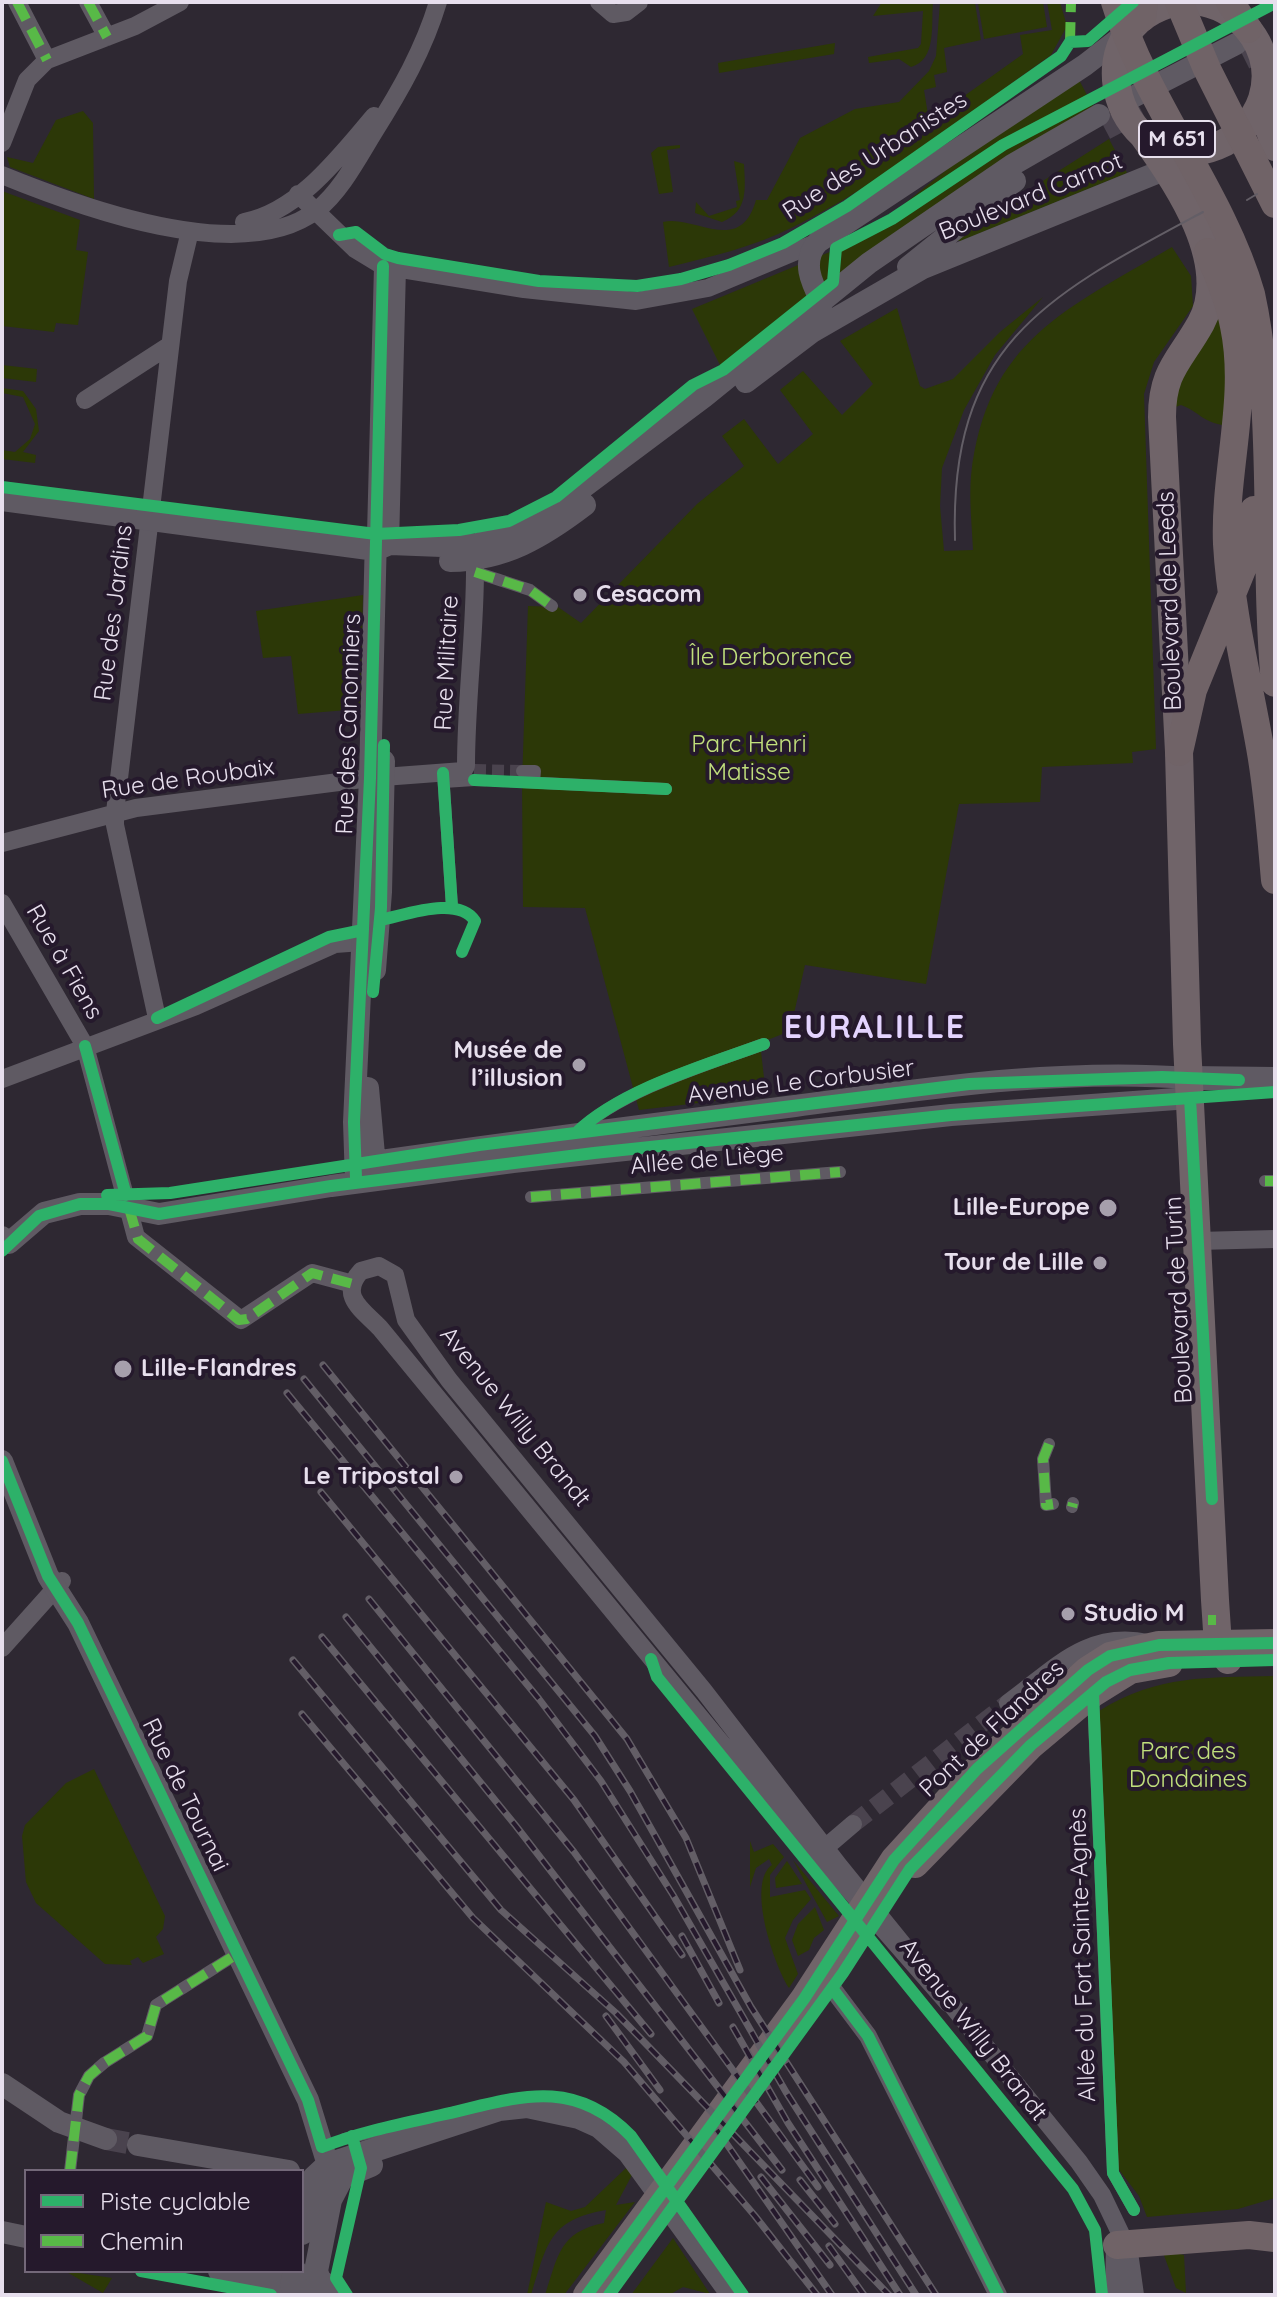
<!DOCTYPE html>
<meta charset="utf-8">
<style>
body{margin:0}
#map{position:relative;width:1277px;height:2297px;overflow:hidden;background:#2e2832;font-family:Quicksand,sans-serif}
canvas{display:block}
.frame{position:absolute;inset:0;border:4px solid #e7dfed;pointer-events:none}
.legend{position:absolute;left:24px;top:2169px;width:280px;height:104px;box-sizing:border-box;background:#25192c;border:2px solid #736879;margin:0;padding:10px 14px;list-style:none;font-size:24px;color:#e7dfed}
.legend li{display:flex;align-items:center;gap:16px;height:40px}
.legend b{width:40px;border:2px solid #736879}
</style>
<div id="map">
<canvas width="1277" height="2297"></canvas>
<div class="frame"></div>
<ul class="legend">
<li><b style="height:10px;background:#2db169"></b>Piste cyclable</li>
<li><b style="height:10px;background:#58b947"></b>Chemin</li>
</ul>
</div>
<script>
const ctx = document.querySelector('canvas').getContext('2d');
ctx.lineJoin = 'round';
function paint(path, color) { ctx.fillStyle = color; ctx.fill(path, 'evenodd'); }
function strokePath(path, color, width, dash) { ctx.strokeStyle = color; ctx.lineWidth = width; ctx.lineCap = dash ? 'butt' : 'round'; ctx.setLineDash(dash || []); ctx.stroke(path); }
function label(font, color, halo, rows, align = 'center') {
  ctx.font = font + ' Quicksand,sans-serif'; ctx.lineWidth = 8; ctx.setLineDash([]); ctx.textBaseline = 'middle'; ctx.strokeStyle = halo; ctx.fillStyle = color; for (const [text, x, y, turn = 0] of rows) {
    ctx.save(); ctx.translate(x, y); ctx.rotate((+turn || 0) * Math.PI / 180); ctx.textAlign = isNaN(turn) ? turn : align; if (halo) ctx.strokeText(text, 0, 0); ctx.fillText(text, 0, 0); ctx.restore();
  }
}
paint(new Path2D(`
 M882,2H933C931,24 937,60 911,67L899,59L869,63L868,57L918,48L921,44L923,11L873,16Z
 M940,2L975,3L981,40L944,48L947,72L934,75L936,87L924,90L929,121L1023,54L1020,35L1052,30L1047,2H1060L1067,26L1051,55C967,114 884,183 791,228C753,247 710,257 669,267L663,222C694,214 740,257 756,200H767L800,138L855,109L899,102L929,71L936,56Z
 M1043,2L1047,27L984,39L978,3Z
 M835,43L834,54L719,73L718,63Z
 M1078,78L1094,108L857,261L724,367L720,365L692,309L861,239L951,166Z
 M83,111L93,123L94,199L10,167L7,157L33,163L56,120Z
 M1109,139L1127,173L961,241L950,240Z
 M680,145V148L667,150L673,192L659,194L651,153L658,147Z
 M734,161L744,164C745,188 749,211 722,222L695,213L696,202L709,216L737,207L736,201L740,200Z
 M2,191L80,220L76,250L88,252L78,325L56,323L54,332L2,326Z
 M1172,247L1191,276L1193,306L1154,362L1144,394L1156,749L1132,752L1133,763L1042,767L1040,802L959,804L926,984L805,965L790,1031L760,1043L766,1095L639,1110L585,908L523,907L522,782L528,606L558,607L581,623L697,504L744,466L722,436L744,419L778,464L813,434L780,390L803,371L842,415L873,384L840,341L897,308L920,386L925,389L953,379L1000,332L1043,297L995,355L964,410L942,468L940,506L944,551L973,550C972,526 969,500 971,476C986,340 1067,309 1172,247Z
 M1219,302L1226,329L1227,426C1199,421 1202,413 1181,405L1170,409L1172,386Z
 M2,365L37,369L36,382L2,378Z
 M2,388L23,391L36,409L39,431L23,452L36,455L35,463L2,459V450L15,452L30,439L35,424L23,397L2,393Z
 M363,595L360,709L298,714L291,656L263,658L256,611Z
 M1275,1676V2198L1238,2209L1147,2217L1139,2196L1117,2167L1099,1711C1158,1674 1208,1678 1275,1676Z
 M94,1769L165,1916L163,1929L156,1937L164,1954L143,1963L138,1957L130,1961L132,1965L105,1964L36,1903L26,1882L22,1836L25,1825L66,1783Z
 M750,1841L754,1852L773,1844L784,1857L770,1875V1897L805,1890L811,1899L793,1920L785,1938L798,1974L789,1988C774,1965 746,1883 772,1865L769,1859L756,1868L750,1887Z
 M793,1860L839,1916L827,1922Z
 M787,1861L802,1884L776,1888L775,1878Z
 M815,1907L824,1930L814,1938L809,1950L798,1956L792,1940L798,1924Z
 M626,2168L632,2175L616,2205L635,2202L564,2295H545C558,2256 559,2232 604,2223L606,2210C548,2220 547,2245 531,2295H527L546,2202L571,2211L585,2207Z
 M673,2238L710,2294L683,2287L669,2295H631Z
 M1162,2250L1184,2255L1186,2293L1176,2288Z
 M65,2271L112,2278L103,2293Z`), '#2c3807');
strokePath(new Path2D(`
 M474,770L522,771
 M474,780L522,782`), '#4a434e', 12, [12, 6]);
strokePath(new Path2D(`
 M853,1824L1008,1703`), '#4a434e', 18, [18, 9]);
strokePath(new Path2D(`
 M1105,129L1141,110
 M106,2139L138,2145`), '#4a434e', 22, [22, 11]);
strokePath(new Path2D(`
 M1243,56L1273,41`), '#4a434e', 28, [28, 14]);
strokePath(new Path2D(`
 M475,572L530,590L552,606
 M522,771H535L534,782
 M443,773L452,907
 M444,782L474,780
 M522,782L666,789
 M577,1133C617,1092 709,1064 764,1044
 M1265,1181H1275
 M531,1197L840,1172
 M1049,1444L1043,1459L1046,1505L1053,1504
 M1072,1507L1073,1503
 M1093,1696L1113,2173L1134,2210
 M344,2139L456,2112
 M70,2171L79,2095L89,2076L104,2063L147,2036L156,2005L237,1954`), '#5f5a63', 12);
strokePath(new Path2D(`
 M17,2L47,60
 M88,2L107,37
 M599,2L613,14L626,12L639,2
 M2,143L27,80L47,60L135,26L180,2
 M2,175C78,206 242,268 317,210C341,191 358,158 374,132C400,91 424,49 438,2
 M298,194L355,249L383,266L524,289L636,301L708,288L818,242
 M244,222C298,212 340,156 374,116
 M85,400L170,345
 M376,534L383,266
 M390,544L397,268
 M2,843L136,808L370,778L463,771L466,766C466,697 476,628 475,559
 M2,903L85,1046L136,1237L241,1320L312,1273L353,1284
 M157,1018L115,825V812L178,281L190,231
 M2,1079L196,1006L335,944L376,941
 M1198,1241L1275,1239
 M2,1648L62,1581
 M1008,1703C1055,1669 1087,1630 1148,1643
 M819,1853L853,1824
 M818,1978L832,1988L868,2036L998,2295
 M948,2003L722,1744L380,1328C363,1310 338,1296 361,1271L379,1266L395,1275L406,1320L449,1380L704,1691L840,1867L1079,2162L1102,2195L1126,2245`), '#5f5a63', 18);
strokePath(new Path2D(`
 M1133,97L1236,44
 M908,267L1015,181
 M822,303C811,282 801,261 818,242L1085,65L1129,31
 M746,382L812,332L923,268L1181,163
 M2,500L376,550L390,544L442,546L477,544L511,532L549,513L704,397L869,263L1012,165L1099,115
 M450,561C505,560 543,537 585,505
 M375,970L381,892L384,761
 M368,1088L376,1177
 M374,1162C514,1142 654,1124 795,1106C925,1089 1057,1068 1189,1078
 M356,1182L354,1122L370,778L376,535
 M2,1237L9,1243L44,1213L80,1204H109L159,1214L331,1186L513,1162L951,1115L1190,1098
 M2,1461L48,1576L78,1623L308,2100L328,2165L342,2175
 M2,2084L59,2122L106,2139
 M138,2145L289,2171
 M2,2232L26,2237
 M1126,2245L1133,2295
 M219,2271L292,2285L310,2283
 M1116,2295L1117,2245`), '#5f5a63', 22);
strokePath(new Path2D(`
 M1189,1078L1275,1079
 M302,2233L314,2178L328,2165L499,2109L527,2106L579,2117L599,2126L629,2152L733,2295
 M295,2271L292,2285L308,2295
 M338,2295L319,2280L316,2271L330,2200L342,2177L371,2165`), '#5f5a63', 24);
strokePath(new Path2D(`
 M1177,2C1068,26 1119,185 1217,146C1238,138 1255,120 1262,99C1276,54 1246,11 1202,2
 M1261,102L1275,147
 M1142,134C1177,182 1233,264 1201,323C1180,361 1162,370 1162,417L1179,752L1187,1044L1215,1600L1218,1645L1228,1660
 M915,1864L1031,1745L1093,1693L1130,1670L1169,1663
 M587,2295L804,1999L894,1860L977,1769L1088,1670L1110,1656L1159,1645L1275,1643`), '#706469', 28);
strokePath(new Path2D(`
 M1115,2C1146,104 1222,193 1251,294C1277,413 1263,558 1275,683
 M1179,2L1207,69L1275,204
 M1230,2L1248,29
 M1142,18L1144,2
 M1208,252C1219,276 1229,300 1234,326C1249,397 1224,472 1227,544C1231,613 1248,679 1260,747C1268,791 1271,835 1275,880
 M1179,752L1193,690L1243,567L1254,510
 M1117,2245L1249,2235L1275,2238`), '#706367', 28);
strokePath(new Path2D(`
 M1247,200L1257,194
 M955,540C949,343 1048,295 1203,212`), '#635e66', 2);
const rail = new Path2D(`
 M323,1365L627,1739L686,1838L740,1970
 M304,1379L595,1736L630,1791L751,2007L936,2295
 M287,1393L539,1699L601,1781L673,1895L786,2092L916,2295
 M321,1492L574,1800L682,1955
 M369,1599L574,1852L818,2187
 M346,1617L516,1826L782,2170
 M322,1637L651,2034
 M293,1660L501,1910L616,2013L889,2295
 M302,1714L473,1918L624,2062L755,2216L817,2295
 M682,1936L719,2003
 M606,2016L660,2090
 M733,2027L788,2123L900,2295
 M717,2130L832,2295
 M761,2177L830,2265
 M800,2180L835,2224
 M829,2246L864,2295`);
strokePath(rail, '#635e66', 7);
strokePath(rail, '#25192c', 4, [12]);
strokePath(new Path2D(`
 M17,2L47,60
 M88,2L107,37
 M1070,42L1071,2
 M475,572L530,590L552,606
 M1265,1181H1275
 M531,1197L840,1172
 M129,1208L138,1239L239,1320L247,1319L312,1273L353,1284
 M1049,1444L1043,1459L1046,1505L1053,1504
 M1072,1507L1073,1503
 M1208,1620H1216
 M70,2171L79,2095L89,2076L104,2063L147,2036L156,2005L237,1954`), '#58b947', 10, [20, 10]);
strokePath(new Path2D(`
 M339,235L356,232L385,254L398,258L539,281L637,286L681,279L729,265L783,243L847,206L1061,56L1070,42L1088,41L1133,2
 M2,487L376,534L459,530L509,521L556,497L693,385L723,370L833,282L836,248L892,219L1003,145L1275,3
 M443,773L452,907
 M474,780L666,789
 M380,920C406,915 458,895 475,921L462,952
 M373,992L381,908L384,745
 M157,1018L329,937L363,930
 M85,1046L126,1195
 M1190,1098L1212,1499
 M576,1133C620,1090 706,1065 764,1044
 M356,1178L354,1122L370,778L383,266
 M107,1195L170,1193L479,1145L969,1084L1162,1077L1239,1080
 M2,1251L39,1216L80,1204H109L159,1214L331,1186L594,1153L951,1115L1275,1092
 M2,1461L48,1576L78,1623L308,2100L322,2147C360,2132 400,2124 441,2115C513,2099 571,2074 631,2136L743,2295
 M651,1659L657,1677L1073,2189L1095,2230L1102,2295
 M1093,1693L1113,2173L1134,2210
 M832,1988L868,2036L998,2295
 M141,2271L271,2295
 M347,2295L336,2278L361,2168L352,2136
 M587,2295L804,1999L894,1860L977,1769L1088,1670L1110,1656L1159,1645L1275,1643
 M609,2295L843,1973L910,1869L1031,1745L1106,1682L1130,1670L1169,1663L1275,1660`), '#2db169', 12);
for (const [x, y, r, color] of [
 [580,595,8,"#a69fac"],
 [579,1065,8,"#a69fac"],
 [1108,1208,10,"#a69fac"],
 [1100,1263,8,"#a69fac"],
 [123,1369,10,"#a69fac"],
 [456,1477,8,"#a69fac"],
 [1068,1614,8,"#a69fac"]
]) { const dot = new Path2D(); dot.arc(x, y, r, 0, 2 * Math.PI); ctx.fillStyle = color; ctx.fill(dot); strokePath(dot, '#25192c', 3); }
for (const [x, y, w] of [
 [1177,139,76]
]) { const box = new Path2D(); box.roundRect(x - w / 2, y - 18, w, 36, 6); ctx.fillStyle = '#25192c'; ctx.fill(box); strokePath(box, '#e7dfed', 2); }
label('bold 22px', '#e7dfed', null, [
 ["M 651",1177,139]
]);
label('24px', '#e7dfed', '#25192c', [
 ["Rue des Urbanistes",875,156,-33],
 ["Boulevard Carnot",1031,197,-22],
 ["Boulevard de Leeds",1170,601,-92],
 ["Rue des Jardins",114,613,-83],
 ["Rue Militaire",447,663,-87],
 ["Rue des Canonniers",349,724,-88],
 ["Rue de Roubaix",188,779,-8],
 ["Rue à Fiens",64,962,60],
 ["Avenue Le Corbusier",801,1082,-7],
 ["Allée de Liège",707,1160,-5],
 ["Boulevard de Turin",1179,1300,-93],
 ["Avenue Willy Brandt",515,1417,51],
 ["Pont de Flandres",992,1729,-43],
 ["Rue de Tournai",185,1795,64],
 ["Allée du Fort Sainte-Agnès",1083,1955,-92],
 ["Avenue Willy Brandt",973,2030,52]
]);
label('bold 24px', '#e7dfed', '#25192c', [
 ["Cesacom",596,595,"left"],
 ["Musée de",563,1051],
 ["l’illusion",563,1079],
 ["Lille-Europe",1090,1208],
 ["Tour de Lille",1084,1263],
 ["Lille-Flandres",141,1369,"left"],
 ["Le Tripostal",440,1477],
 ["Studio M",1084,1614,"left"]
], 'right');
label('24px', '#c1e07c', '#25192c', [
 ["Île Derborence",771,658],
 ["Parc Henri",749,745],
 ["Matisse",749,773],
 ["Parc des",1188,1752],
 ["Dondaines",1188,1780]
]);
ctx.letterSpacing = '2px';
label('bold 32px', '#e4d4ff', '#25192c', [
 ["EURALILLE",875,1028]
]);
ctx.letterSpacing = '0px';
</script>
